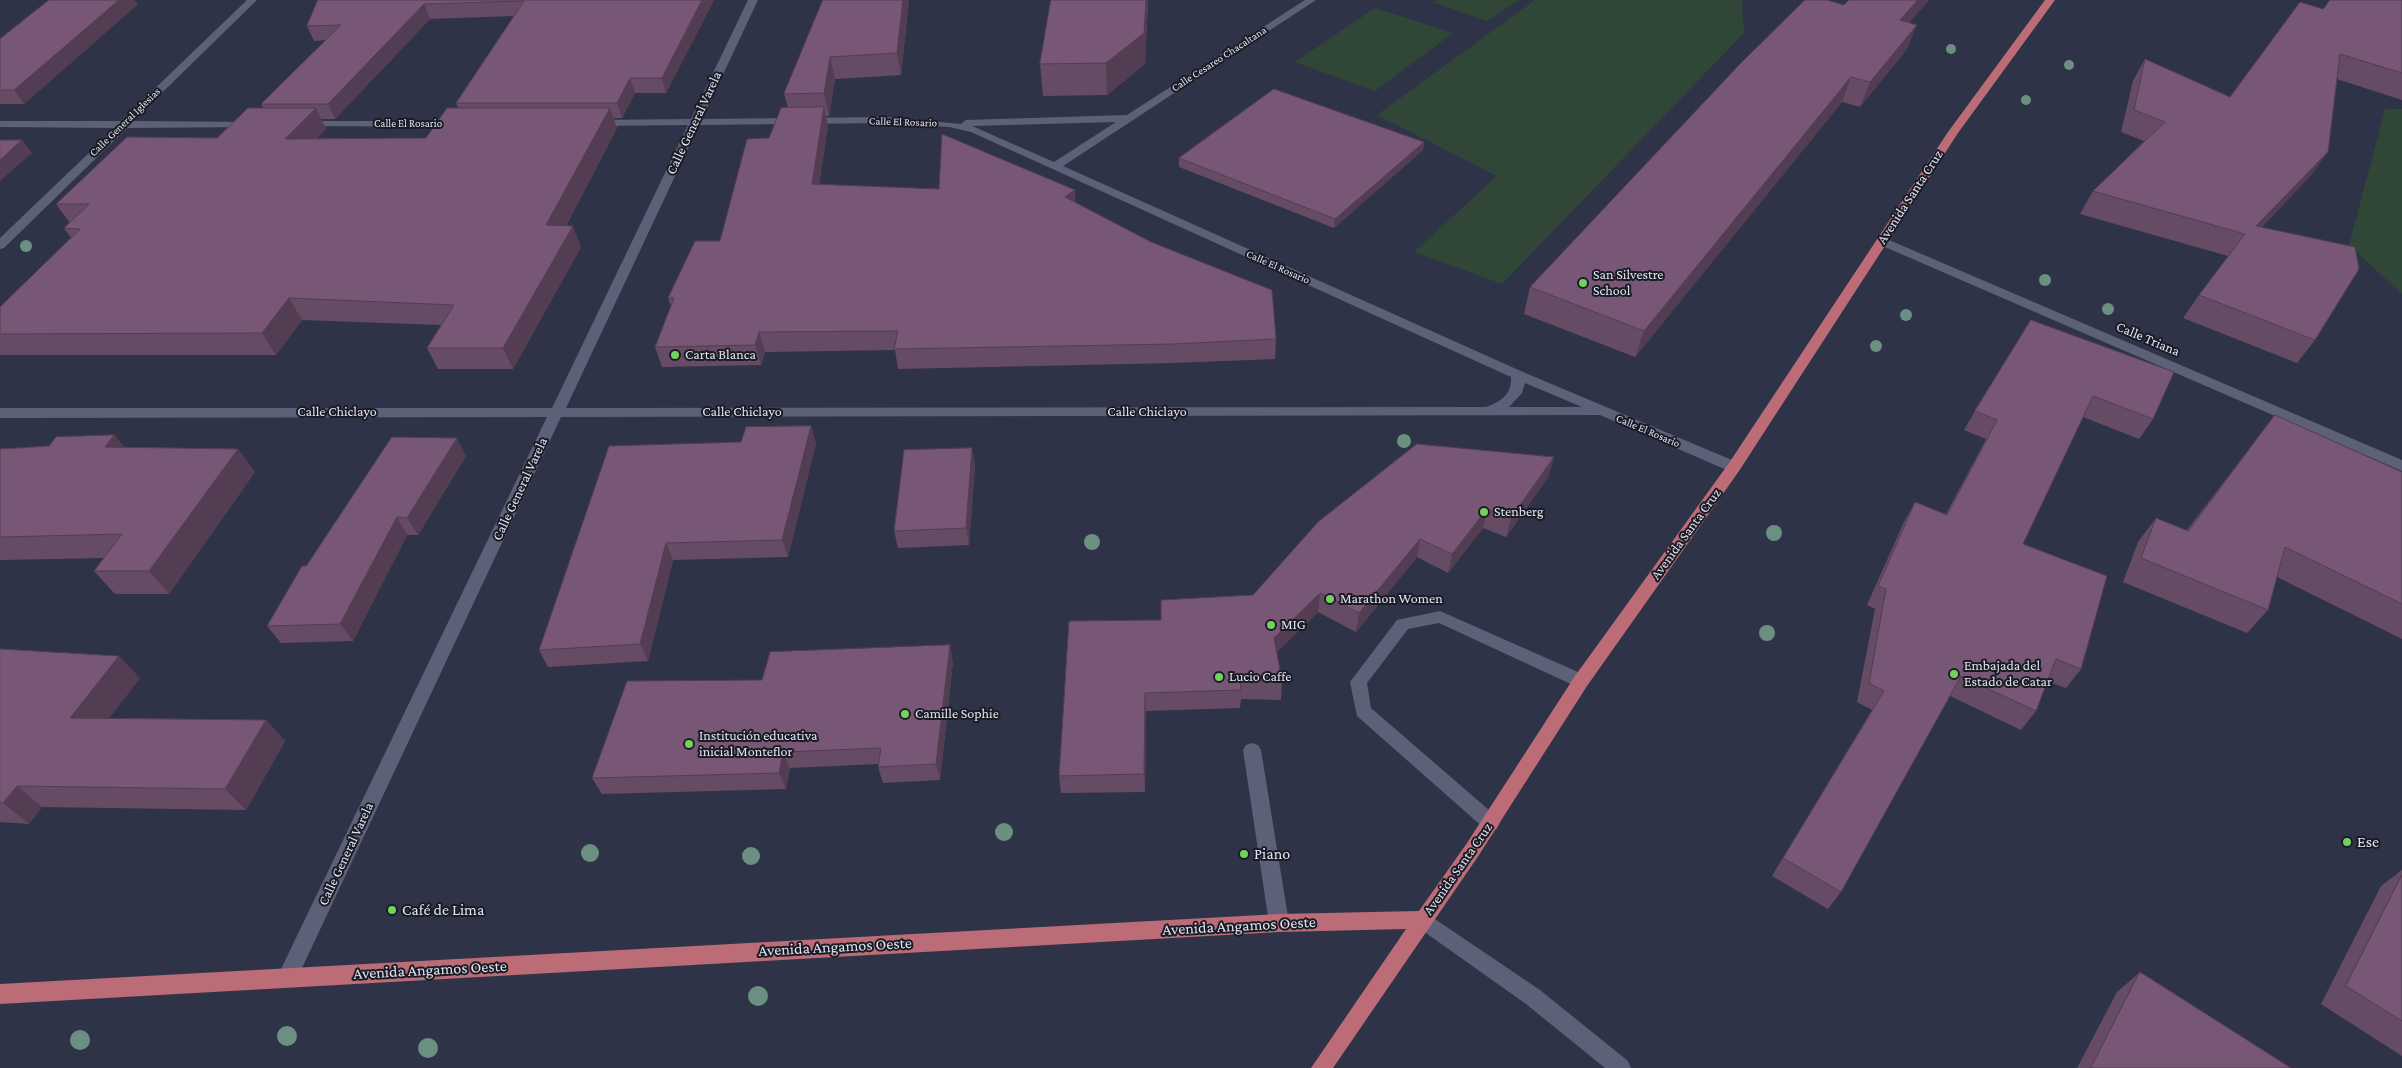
<!DOCTYPE html>
<meta charset="utf-8">
<style>
body{margin:0}
canvas{display:block;background:#2f3347}
</style>
<canvas width="2402" height="1068"></canvas>
<script>
const ctx = document.querySelector('canvas').getContext('2d');
ctx.lineJoin = 'round';
function paint(path, color) { ctx.fillStyle = color; ctx.fill(path, 'evenodd'); }
function strokePath(path, color, width, dash) { ctx.strokeStyle = color; ctx.lineWidth = width; ctx.lineCap = dash ? 'butt' : 'round'; ctx.setLineDash(dash || []); ctx.stroke(path); }
function label(font, color, halo, rows, align = 'center') {
  ctx.font = font + ' "Crimson Pro",serif'; ctx.lineWidth = 4; ctx.setLineDash([]); ctx.textBaseline = 'middle'; ctx.strokeStyle = halo; ctx.fillStyle = color; for (const [text, x, y, turn = 0] of rows) {
    ctx.save(); ctx.translate(x, y); ctx.rotate((+turn || 0) * Math.PI / 180); ctx.textAlign = isNaN(turn) ? turn : align; if (halo) ctx.strokeText(text, 0, 0); ctx.fillText(text, 0, 0); ctx.restore();
  }
}
paint(new Path2D(`
 M1437,0H1519L1487,21L1433,2Z
 M1535,0H1742L1744,33L1502,284L1414,252L1497,176L1377,115Z
 M1375,8L1453,33L1375,91L1295,62Z
 M2385,109H2402V294L2349,245Z`), '#304636');
paint(new Path2D(`
 M247,0H257L133,121L251,122L255,123V127L127,128L4,248L0,249V238L115,128L0,127V121H121Z
 M748,0H758L702,119L887,117L961,124L966,120L1127,115L1305,0H1316L1063,166L1523,372L1739,463L1741,467L1734,472L1729,471L1600,415L561,417L294,985L287,987L280,985L277,978L280,971L547,417L0,418V408H552L688,125L596,126L591,123L596,120L691,119ZM1116,122L1054,162L972,126ZM887,123L949,127L971,132L1511,377C1512,394 1501,402 1486,407L566,408L699,125ZM1525,383L1582,407H1509L1522,393Z
 M304,121H456L461,124L456,127L300,126V122Z
 M1882,237L2402,460V471L1878,244L1876,241Z
 M1440,611L1587,676L1589,681L1587,686L1581,688L1575,686L1439,623L1408,629L1367,683L1371,708L1497,817L1500,823L1497,829L1491,831L1485,829L1357,716L1350,682L1397,620Z
 M1252,743L1258,745L1261,750L1289,923L1286,929L1279,932L1272,929L1269,923L1243,750L1246,745Z
 M1423,911L1540,990L1628,1061L1631,1068H1605L1526,1004L1416,926L1413,920L1416,914Z`), '#5d6178');
paint(new Path2D(`
 M2045,0H2055L1958,133L1739,471L1587,686L1479,855L1333,1068H1311L1406,929L1279,932L0,1004V984L1279,914L1419,911L1467,843L1575,676L1729,463L1948,132Z`), '#bb6c76');
ctx.fillStyle = '#6b9081';
for (const [x, y, r] of [
 [1951,49,5],
 [2069,65,5],
 [2026,100,5],
 [26,246,6],
 [2045,280,6],
 [2108,309,6],
 [1906,315,6],
 [1876,346,6],
 [1404,441,7],
 [1774,533,8],
 [1092,542,8],
 [1767,633,8],
 [1004,832,9],
 [590,853,9],
 [751,856,9],
 [758,996,10],
 [287,1036,10],
 [80,1040,10],
 [428,1048,10]
]) { ctx.beginPath(); ctx.arc(x, y, r, 0, 2 * Math.PI); ctx.fill(); }
paint(new Path2D(`
 M318,0H714L666,93H635L622,118H614L617,128L566,226L581,247L513,369H438L427,348L441,325L302,320L276,355H0V307L71,238L64,228L70,223L56,204L217,138L263,108L261,104L326,40L314,41L307,26ZM514,16L456,103L458,108L426,138L316,139L326,129L321,119H335L430,19Z
 M823,0H909L901,75L835,79L829,116H826L828,126L819,185L1076,203L1276,339L1275,359L1173,363L898,369L895,350L765,352L761,365L662,367L655,347L671,306L668,298L720,241L769,138L788,108L784,94Z
 M1051,0H1148L1145,64L1107,95L1043,96L1040,64Z
 M1849,0H1929L1909,23L1907,49L1860,107L1842,102L1635,357L1524,314L1530,287Z
 M2402,0V100L2337,79L2312,174L2262,227L2315,340L2297,363L2183,318L2199,295L2228,256L2080,214L2093,191L2144,141L2121,132L2133,81L2145,59L2230,97Z
 M138,4L24,104H0V39Z
 M1424,142L1423,150L1334,228L1179,167V158Z
 M2031,320L2153,419L2139,439L2083,417L2023,544L2081,669L2066,688L2047,681L2036,711L2021,730L1950,696L1841,892L1828,909L1772,876L1872,710L1857,702L1875,609L1867,605L1904,522L1915,502L1946,514L1986,439L1964,430L1975,411Z
 M2275,415L2402,472V639L2277,577L2268,610L2247,633L2123,582L2138,542L2156,518L2187,530Z
 M811,426L816,443L788,557L673,560L648,661L548,667L539,650L741,442Z
 M114,435L124,447L238,449L255,472L169,594H115L94,571L104,558L0,560V449L49,446Z
 M972,448L975,465L969,545L898,548L894,531Z
 M466,456L418,535H407L353,641L281,643L267,626L306,566Z
 M1549,476L1506,537L1483,528L1448,573L1417,557L1356,632L1318,612L1277,652L1282,681L1281,700L1241,699L1240,708L1146,711L1145,792L1061,793L1059,776L1161,620L1253,595Z
 M0,649L140,678L109,718L266,720L285,741L246,810L42,807L29,824L0,822Z
 M953,662L940,780L883,783L878,767V764L790,768L786,789L602,794L592,778L762,680Z
 M2402,870V1056L2321,1004L2381,886Z
 M2140,972L2291,1068H2077L2117,992Z`), '#664b65');
paint(new Path2D(`
 M119,0H135L138,4L24,104L14,90Z
 M702,0H714L666,93L662,78Z
 M903,0H909L901,75L897,53Z
 M1146,0H1148L1145,64L1107,95L1106,63Z
 M1918,0H1929L1890,45L1900,20Z
 M424,4L430,19L335,119L328,104Z
 M1917,25L1907,49L1860,107L1870,82Z
 M830,57L835,79L829,116L824,93Z
 M1851,77L1842,102L1635,357L1644,331Z
 M630,78L635,93L622,118L617,103Z
 M824,107L828,126L816,203L812,184Z
 M316,108L326,129L297,160L285,139Z
 M610,108L617,128L555,246L546,225Z
 M22,140L32,153L0,181V160Z
 M1424,142L1423,150L1334,228L1335,219Z
 M2328,152L2312,174L2241,249L2256,226Z
 M1075,190L1076,209L1065,197Z
 M573,226L581,247L513,369L503,348Z
 M289,298L302,320L276,355L262,333Z
 M759,332L765,352L761,365L755,345Z
 M811,426L816,443L788,557L782,540Z
 M114,435L133,458L105,447Z
 M457,438L466,456L418,535L407,518Z
 M972,448L975,465L969,545L966,528Z
 M238,449L255,472L169,594L149,571Z
 M1554,457L1549,476L1506,537L1511,518Z
 M1487,509L1483,528L1448,573L1452,554Z
 M397,517L407,535L353,641L340,624Z
 M1420,539L1417,557L1356,632L1359,613Z
 M666,543L673,560L648,661L640,644Z
 M1320,593L1318,612L1273,656L1274,638Z
 M950,645L953,662L940,780L936,764Z
 M119,656L140,678L93,739L70,718Z
 M1145,693L1146,711L1145,792L1144,774Z
 M266,720L285,741L246,810L225,789Z
 M783,752L790,768L786,789L779,773Z
 M17,786L42,807L29,824L3,803Z`), '#533d52');
const building = new Path2D(`
 M49,0H119L14,90H0V39Z
 M318,0H702L662,78H630L617,103H456L524,1L424,4L328,104H261L341,25L307,26Z
 M823,0H903L897,53L830,57L824,93L784,94Z
 M1051,0H1146L1144,33L1106,63L1040,64Z
 M1805,0H1827L1844,5L1849,0H1918L1900,20L1917,25L1870,82L1851,77L1644,331L1530,287L1739,65Z
 M2330,0H2402V73L2340,54L2328,152L2256,226L2355,247L2359,269L2315,340L2199,295L2245,234L2093,191L2165,122L2134,110L2145,59L2230,97L2300,2L2323,9Z
 M1274,89L1424,142L1335,219L1179,158Z
 M824,107L812,184L939,189L942,134L1075,190L1065,197L1151,242L1272,290L1276,339L1173,344L894,349L898,331L759,332L755,345L655,347L674,298H668L695,241H720L747,139L769,138L781,108Z
 M248,108H316L285,139L426,138L447,108H610L546,225L573,226L503,348H427L454,305L289,298L262,333L0,334V307L80,229L64,228L89,204H56L127,137L217,138Z
 M0,140H22L0,160Z
 M2031,320L2174,372L2153,419L2093,396L2023,544L2107,576L2081,669L2056,659L2036,711L1961,676L1841,892L1783,858L1884,691L1869,683L1886,589L1878,586L1915,502L1947,515L1997,420L1975,411Z
 M2275,415L2402,472V604L2285,547L2268,610L2141,558L2156,518L2188,531Z
 M811,426L782,540L666,543L640,644L539,650L609,446L741,442L746,427Z
 M114,435L105,447L238,449L149,571H94L122,534L0,537V449L49,446L56,437Z
 M392,437L457,438L407,518L397,517L340,624L267,626L302,566H306Z
 M1417,444L1554,457L1511,518L1487,509L1452,554L1420,539L1359,613L1320,593L1274,638L1282,681L1240,680L1241,690L1145,693L1144,774L1059,776L1069,621L1161,620V600L1253,595L1318,522Z
 M972,448L966,528L894,531L904,450Z
 M950,645L936,764L878,767L881,748L783,752L779,773L592,778L627,681L762,680L770,652Z
 M0,649L119,656L70,718L266,720L225,789L17,786L3,803H0Z
 M2402,875V1021L2346,986Z
 M2140,972L2291,1068H2091Z`);
paint(building, '#775775');
strokePath(building, '#533d52', 1);
for (const [x, y, r, color] of [
 [1583,283,5,"#73d25d"],
 [675,355,5,"#73d25d"],
 [1484,512,5,"#73d25d"],
 [1330,599,5,"#73d25d"],
 [1271,625,5,"#73d25d"],
 [1954,674,5,"#73d25d"],
 [1219,677,5,"#73d25d"],
 [905,714,5,"#73d25d"],
 [689,744,5,"#73d25d"],
 [2347,842,5,"#73d25d"],
 [1244,854,5,"#73d25d"],
 [392,910,5,"#73d25d"]
]) { const dot = new Path2D(); dot.arc(x, y, r, 0, 2 * Math.PI); ctx.fillStyle = color; ctx.fill(dot); strokePath(dot, '#1a1b25', 2); }
label('11px', '#e1e3f1', '#1a1b25', [
 ["Calle Cesareo Chacaltana",1219,59,-33],
 ["Calle General Iglesias",125,122,-44],
 ["Calle El Rosario",903,122,2],
 ["Calle El Rosario",408,124],
 ["Calle El Rosario",1278,267,24],
 ["Calle El Rosario",1648,431,23]
]);
label('14px', '#e1e3f1', '#1a1b25', [
 ["Calle General Varela",694,123,-65],
 ["Avenida Santa Cruz",1910,197,-57],
 ["Calle Triana",2148,339,23],
 ["Calle Chiclayo",337,412],
 ["Calle Chiclayo",742,412],
 ["Calle Chiclayo",1147,412],
 ["Calle General Varela",520,489,-65],
 ["Avenida Santa Cruz",1686,534,-54],
 ["Calle General Varela",346,854,-65],
 ["Avenida Santa Cruz",1458,869,-55]
]);
label('14px', '#e1e3f1', '#1a1b25', [
 ["San Silvestre",1593,275],
 ["School",1593,291],
 ["Carta Blanca",685,355],
 ["Stenberg",1494,512],
 ["Marathon Women",1340,599],
 ["MIG",1281,625],
 ["Embajada del",1964,666],
 ["Estado de Catar",1964,682],
 ["Lucio Caffe",1229,677],
 ["Camille Sophie",915,714],
 ["Institución educativa",699,736],
 ["inicial Monteflor",699,752]
], 'left');
label('16px', '#e1e3f1', '#1a1b25', [
 ["Ese",2357,842],
 ["Piano",1254,854],
 ["Café de Lima",402,910]
], 'left');
label('16px', '#e1e3f1', '#1a1b25', [
 ["Avenida Angamos Oeste",1239,926,-3],
 ["Avenida Angamos Oeste",835,947,-3],
 ["Avenida Angamos Oeste",430,970,-3]
]);
</script>
